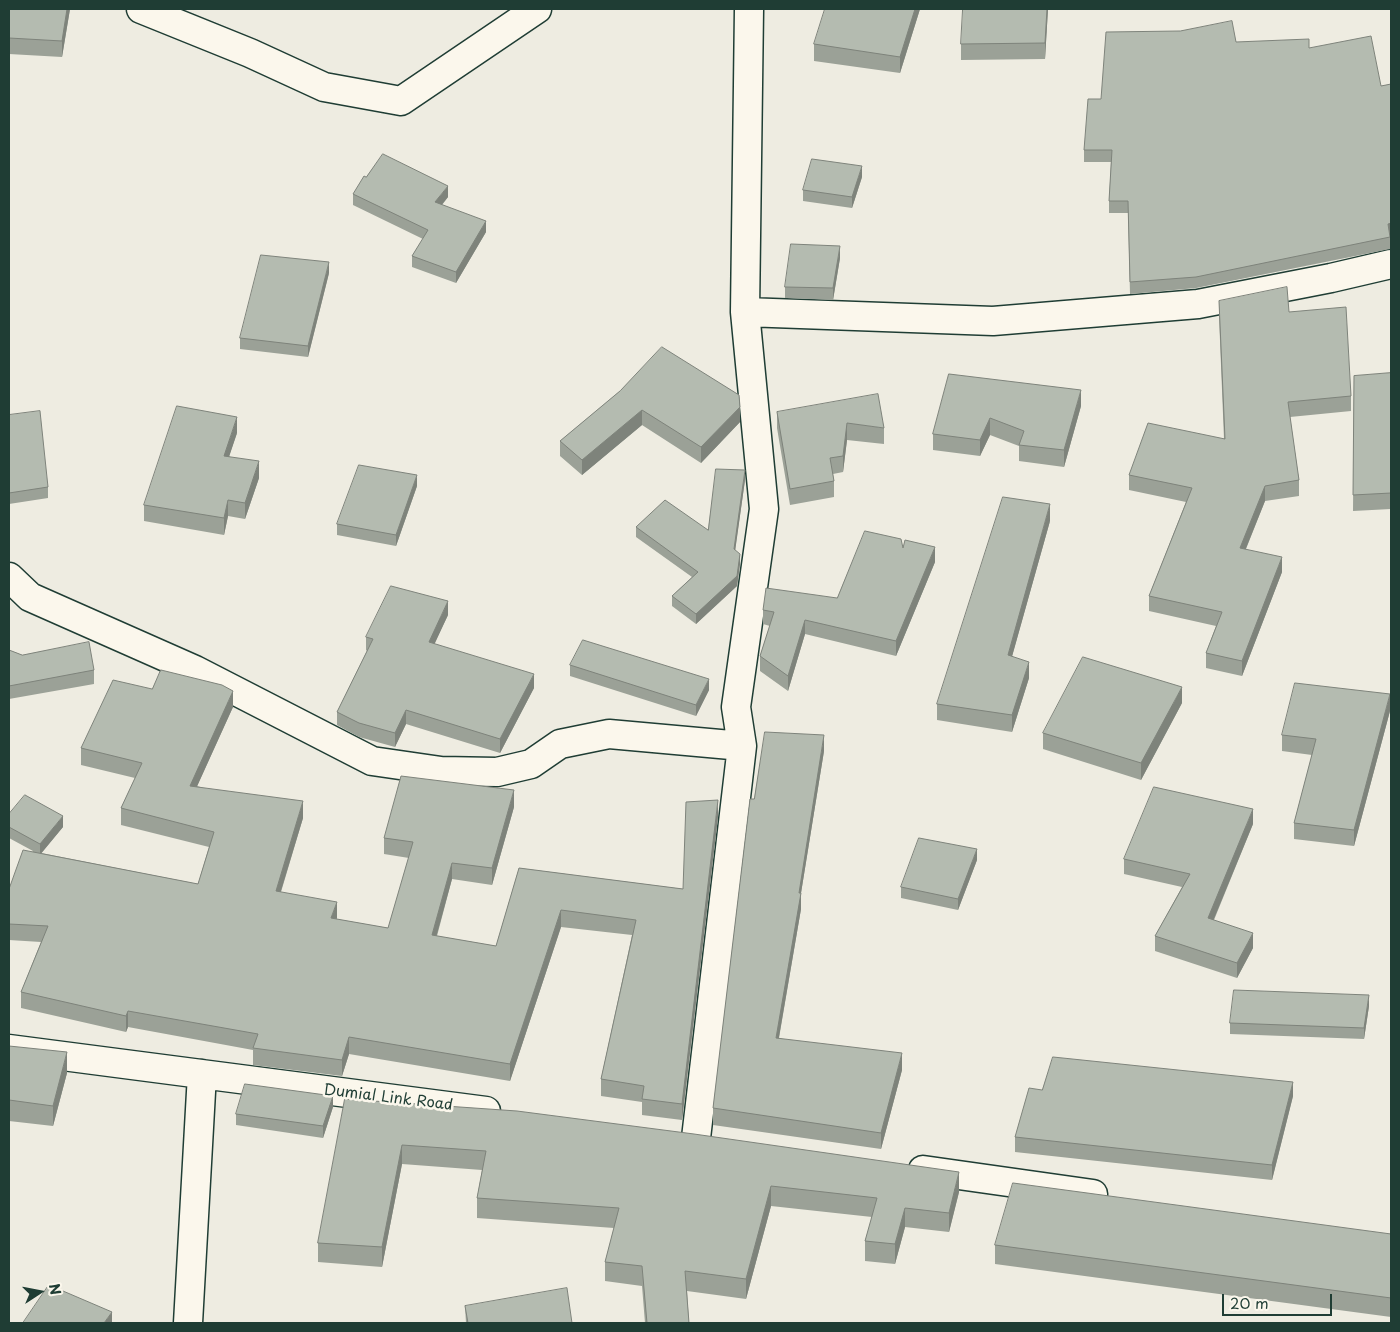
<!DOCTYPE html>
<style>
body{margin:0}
#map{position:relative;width:1400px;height:1332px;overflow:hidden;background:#eeece1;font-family:"Playpen Sans",sans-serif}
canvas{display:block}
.frame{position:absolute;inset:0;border:10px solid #1f3d34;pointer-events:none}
.north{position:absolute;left:15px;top:1267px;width:50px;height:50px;-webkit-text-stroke:4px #fbf7ec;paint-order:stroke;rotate:79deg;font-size:14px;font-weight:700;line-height:20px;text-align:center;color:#1f3d34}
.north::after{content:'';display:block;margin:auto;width:18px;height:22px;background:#1f3d34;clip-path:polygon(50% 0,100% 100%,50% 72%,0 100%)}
.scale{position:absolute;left:1222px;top:1294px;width:110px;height:22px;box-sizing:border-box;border:2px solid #1f3d34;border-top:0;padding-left:6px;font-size:15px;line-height:18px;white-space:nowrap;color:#1f3d34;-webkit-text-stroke:4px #fbf7ec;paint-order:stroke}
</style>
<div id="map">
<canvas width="1400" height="1332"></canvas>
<div class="frame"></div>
<div class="north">N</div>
<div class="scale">20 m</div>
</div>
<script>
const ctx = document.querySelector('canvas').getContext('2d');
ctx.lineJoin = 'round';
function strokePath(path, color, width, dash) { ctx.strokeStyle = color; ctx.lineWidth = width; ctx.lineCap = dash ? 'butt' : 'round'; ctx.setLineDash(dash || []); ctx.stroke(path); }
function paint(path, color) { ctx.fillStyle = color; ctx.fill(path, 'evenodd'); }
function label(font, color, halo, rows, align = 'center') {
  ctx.font = font + ' "Playpen Sans",sans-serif'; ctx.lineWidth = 5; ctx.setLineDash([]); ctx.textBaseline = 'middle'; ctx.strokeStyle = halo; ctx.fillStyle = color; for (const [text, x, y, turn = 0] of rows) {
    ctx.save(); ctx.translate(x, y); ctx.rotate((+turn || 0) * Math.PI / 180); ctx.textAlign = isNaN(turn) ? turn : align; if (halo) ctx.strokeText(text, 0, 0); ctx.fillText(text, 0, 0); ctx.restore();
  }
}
const street = new Path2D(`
 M141,9L250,53L324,87L401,101L537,9
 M745,312L993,321L1198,304L1331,278L1391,264
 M9,577L30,597L195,670L372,761L441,771L497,772L531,764L560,744L609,734L742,746
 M9,1049L486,1111
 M696,1138L742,746L736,707L764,509L745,312L749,9
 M923,1170L1093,1194
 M188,1323L202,1074`);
strokePath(street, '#1f3d34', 31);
strokePath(street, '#fbf7ec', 28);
paint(new Path2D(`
 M9,9H70L62,57L9,54Z
 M920,9L900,73L814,61V44Z
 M1048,9L1045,59L961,60V44Z
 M1180,31L1236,42L1309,48L1381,86L1391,84V235L1390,236V249L1196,288L1130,294L1128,213H1109V201L1111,162H1084V150L1101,99Z
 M862,177L852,208L803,201V190Z
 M353,194L448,197L442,205L486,232L456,283L412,267V256L423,239L353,205Z
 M840,258L833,300L785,298V287Z
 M329,273L308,357L240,349V338Z
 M1219,301L1289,312L1351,396V411L1290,417L1299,480V496L1265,501L1246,549L1282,572L1242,676L1206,668V653L1216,626L1149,611V596L1186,502L1129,490V475L1224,439L1219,316Z
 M1391,373V509L1353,511L1354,376Z
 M949,374L1081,406L1064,467L1019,461V446L990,435L980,456L933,450V434Z
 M620,391L740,422L701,463L642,425L582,475L560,456V441Z
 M777,412L884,428V444L847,440L843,472L833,474L834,481V497L790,505L777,428Z
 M9,415L48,487V498L9,504Z
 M237,433L229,456L259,478L245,519L228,516L224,535L144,521V505Z
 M745,480L735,550L740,564L737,586L696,624L672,606V596L692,577L636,537V527L708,530Z
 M417,486L396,546L337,535V524Z
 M1050,521L1012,656L1029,678L1012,732L937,720V704Z
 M903,548L935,562L896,656L805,634L788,691L760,671V656L770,626L763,624V610L837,598Z
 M448,615L434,644L534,688L500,753L406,724L395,747L359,737L337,725V712L367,651L366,650V637Z
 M9,650L22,655L94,670V684L9,699Z
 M570,665L709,690L696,716L570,676Z
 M152,689L233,707L197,786L303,818L281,892L337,918L336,919L388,928L409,858L384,854V838L514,807L492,885L452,879L437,936L496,946L519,868L683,889L718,817L682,1120L642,1115V1102L601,1096V1079L632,935L561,927L510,1081L349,1054L342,1076L253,1065V1050L128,1027L126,1032L21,1008V992L41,942L9,940V889L33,851L9,838V814L63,827L41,853L198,884L209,847L121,825V808L135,778L81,765V748Z
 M1182,703L1141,780L1043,749V733Z
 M1390,711L1354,846L1294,839V823L1312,755L1282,751V735Z
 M824,751L801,893V909L779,1038L902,1070L881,1149L713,1125V1108L754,799Z
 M1253,824L1214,920L1253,948L1237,978L1155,951V936L1182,887L1124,874V859Z
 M977,860L958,910L901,898V887Z
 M1369,1006L1364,1039L1230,1034V1023Z
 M9,1046L67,1073L53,1126L9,1121Z
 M1042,1090L1293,1096L1272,1180L1015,1152V1137Z
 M345,1099L959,1192L949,1232L905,1227L895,1264L865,1261V1241L872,1217L771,1206L746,1299L687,1291L689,1323H645L642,1286L605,1281V1262L614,1228L477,1218V1198L482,1170L402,1164L382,1267L318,1262V1243Z
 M333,1107L323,1138L236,1125V1114Z
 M1391,1234V1317L995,1264V1245Z
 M465,1306L572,1323H466Z`), '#9ba197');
paint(new Path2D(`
 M67,9H70L62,57V41Z
 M915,9H920L900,73V57Z
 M1047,9H1048L1045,59V43Z
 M862,166V177L852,208V197Z
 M448,186V197L435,213V202Z
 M486,221V232L456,283V272Z
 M1391,223V235L1388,236V224Z
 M840,246V258L833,300V288Z
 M329,262V273L308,357V346Z
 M1081,390V406L1064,467V450Z
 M740,407V422L701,463V447Z
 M642,410V425L582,475V460Z
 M237,417V433L224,472V456Z
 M990,418V435L980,456V440Z
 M847,423V440L843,472V456Z
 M259,461V478L245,519V503Z
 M745,470V480L734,559V549Z
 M417,475V486L396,546V535Z
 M1265,486V501L1240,563V548Z
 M228,500V516L224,535V518Z
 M1050,504V521L1008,671V655Z
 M935,547V562L896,656V641Z
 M740,554V564L737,586L696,624V614Z
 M1282,557V572L1242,676V661Z
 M448,601V615L429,656V642Z
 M805,620V634L788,691V676Z
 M1029,662V678L1012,732V715Z
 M534,674V688L500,753V739Z
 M709,679V690L696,716V705Z
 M1182,687V703L1141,780V763Z
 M233,691V707L190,802V786Z
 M1390,694V711L1354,846V830Z
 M406,710V724L395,747V733Z
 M824,735V751L801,893V909L776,1054V1038Z
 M514,790V807L492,885V868Z
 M718,800V817L682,1120V1104Z
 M303,801V818L276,907V891Z
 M1253,809V824L1208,933V918Z
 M63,816V827L40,855V844Z
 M977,849V860L958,910V899Z
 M452,863V879L432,952V935Z
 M337,902V918L331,935V918Z
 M561,910V927L510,1081V1064Z
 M1253,933V948L1237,978V963Z
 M1369,995V1006L1364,1039V1028Z
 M128,1011V1027L126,1032V1016Z
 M349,1037V1054L342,1076V1060Z
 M67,1052V1073L53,1126V1106Z
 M902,1053V1070L881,1149V1133Z
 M1293,1082V1096L1272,1180V1165Z
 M333,1096V1107L323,1138V1126Z
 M402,1145V1164L382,1267V1247Z
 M959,1172V1192L949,1232V1213Z
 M771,1186V1206L746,1299V1279Z
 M905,1208V1227L895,1264V1244Z
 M112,1312V1323H104Z`), '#7e837b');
const building = new Path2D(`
 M9,9H67L62,41L9,38Z
 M825,9H915L900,57L814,44Z
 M963,9H1047L1045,43L961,44Z
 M1232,21L1236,42L1309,39V48L1371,36L1381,86L1391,84V223L1388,224L1390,237L1196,277L1130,282L1128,201H1109L1112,150H1084L1088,99H1101L1106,32L1180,31Z
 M383,154L448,186L435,202L486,221L456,272L412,256L428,230L353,194L364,176L366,177Z
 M812,159L862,166L852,197L803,190Z
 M791,244L840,246L833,288L785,287Z
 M261,255L329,262L308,346L240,338Z
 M1287,287L1289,312L1346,307L1351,396L1288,402L1299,480L1265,486L1240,548L1282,557L1242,661L1206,653L1222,612L1149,596L1192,488L1129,475L1148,423L1225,439L1219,301Z
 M662,347L739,395L740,407L701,447L642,410L582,460L560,441L620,391Z
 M1391,373V493L1353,495L1354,376Z
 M949,374L1081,390L1064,450L1019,445L1024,431L990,418L980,440L933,434Z
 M878,394L884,428L847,423L843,456L830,458L834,481L790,489L777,412Z
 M177,406L237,417L224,456L259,461L245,503L228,500L224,518L144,505Z
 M40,411L48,487L9,493V415Z
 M359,465L417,475L396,535L337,524Z
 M716,469L745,470L734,549L740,554L737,576L696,614L672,596L698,572L636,527L665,500L708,530Z
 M1003,497L1050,504L1008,655L1029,662L1012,715L937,704Z
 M865,531L901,539L903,548L905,540L935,547L896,641L805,620L788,676L760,656L774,612L763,610L766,588L837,598Z
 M391,586L448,601L429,642L534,674L500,739L406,710L395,733L359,723L337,712L373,639L366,637Z
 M583,640L709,679L696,705L570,665Z
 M89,642L94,670L9,686V650L22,655Z
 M1083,657L1182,687L1141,763L1043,733Z
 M161,670L222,685L233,691L190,786L303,801L276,891L337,902L331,918L388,928L413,842L384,838L401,776L514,790L492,868L452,863L432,935L496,946L519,868L683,889L686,802L718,800L682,1104L642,1099L644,1086L601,1079L636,920L561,910L510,1064L349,1037L342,1060L253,1048L258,1034L128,1011L126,1016L21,992L48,926L9,924V889L23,850L198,884L214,832L121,808L142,763L81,748L113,680L152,689Z
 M1295,683L1390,694L1354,830L1294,823L1316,739L1282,735Z
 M765,732L824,735L799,893H801L776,1038L902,1053L881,1133L713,1108L750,799H754Z
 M1154,787L1253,809L1208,918L1253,933L1237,963L1155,936L1190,874L1124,859Z
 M25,795L63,816L40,844L9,827V814Z
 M919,838L977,849L958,899L901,887Z
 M1234,990L1369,995L1364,1028L1230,1023Z
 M9,1046L67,1052L53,1106L9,1100Z
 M1053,1057L1293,1082L1272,1165L1015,1137L1029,1088L1042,1090Z
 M245,1084L333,1096L323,1126L236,1114Z
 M345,1099L517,1111L694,1134L959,1172L949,1213L905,1208L895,1244L865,1241L877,1198L771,1186L746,1279L685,1271L689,1323H647L642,1266L605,1262L619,1208L477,1198L486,1151L402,1145L382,1247L318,1243Z
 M1013,1183L1391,1234V1298L995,1245Z
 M49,1285L112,1312L104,1323H23Z
 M567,1288L572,1323H468L465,1306Z`);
paint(building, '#b4bbb0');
strokePath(building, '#7e837b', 1);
label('15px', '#1f3d34', '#fbf7ec', [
 ["Dumial Link Road",388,1098,7]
]);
</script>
